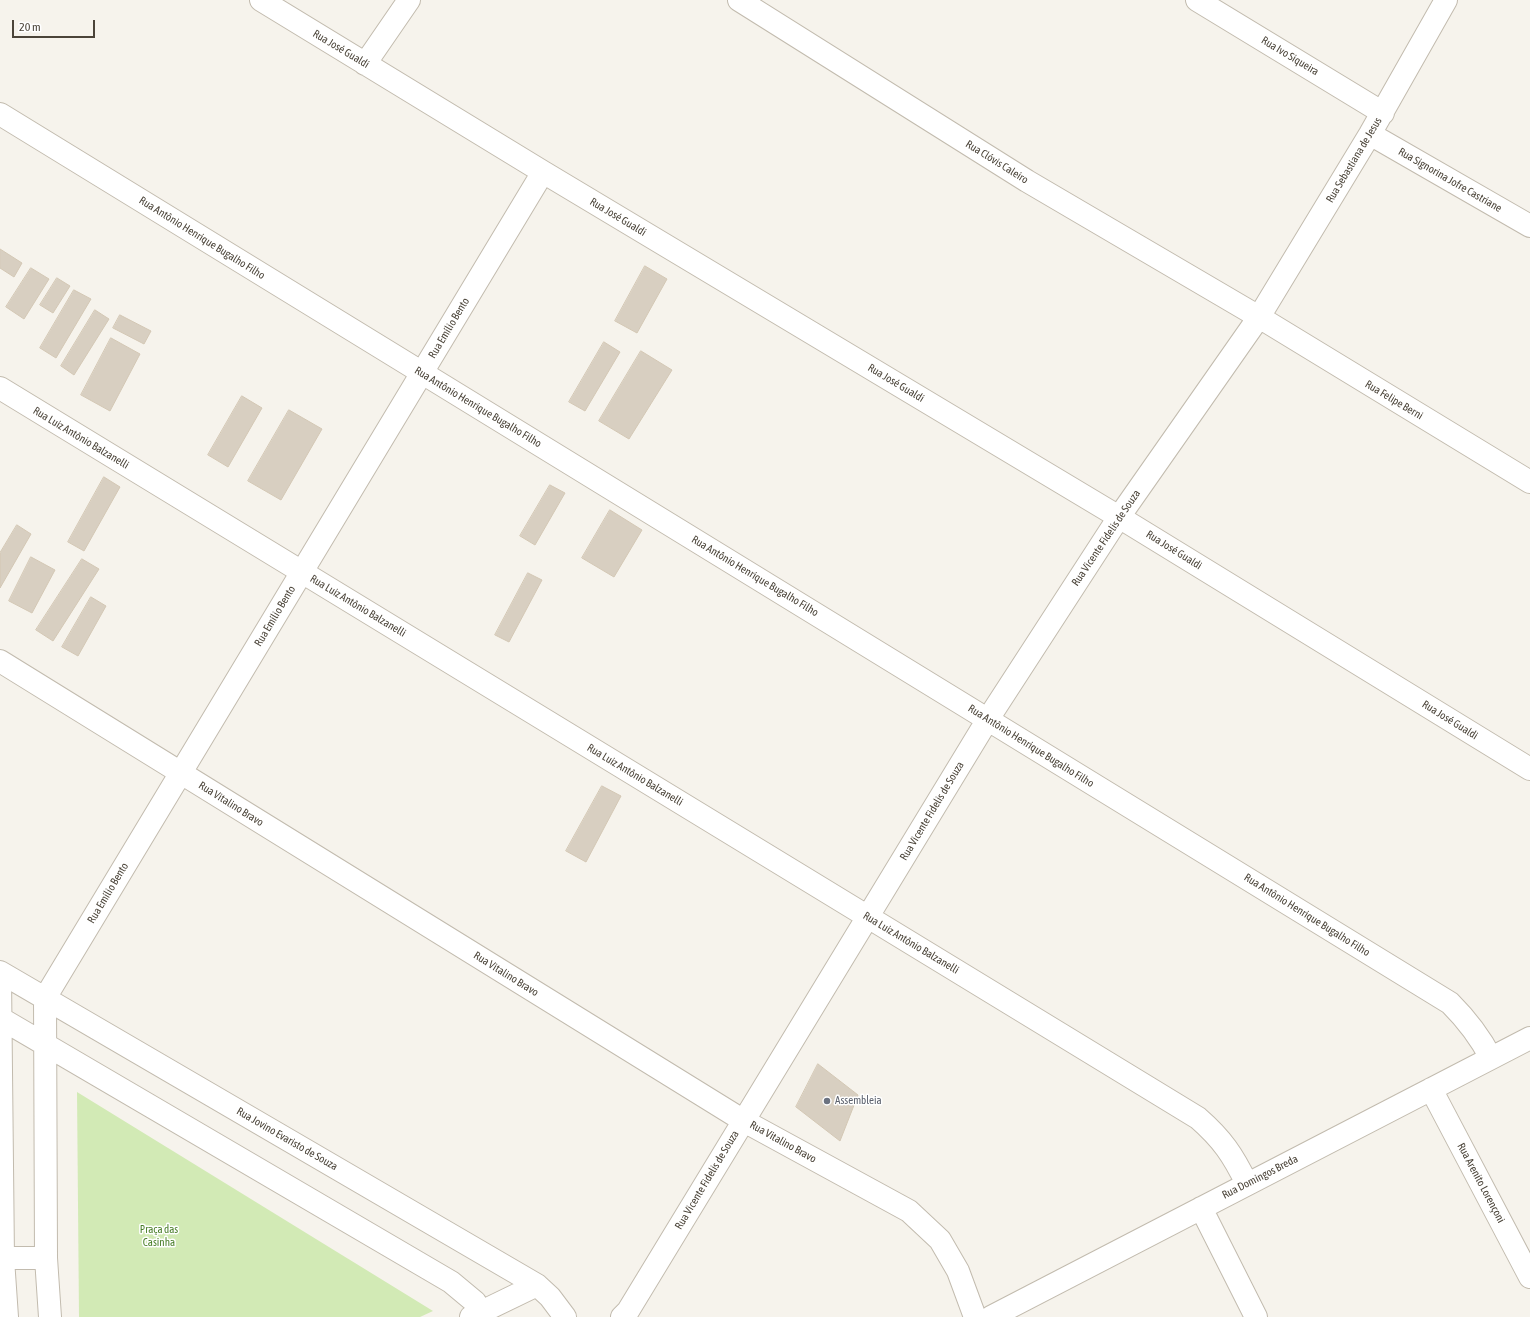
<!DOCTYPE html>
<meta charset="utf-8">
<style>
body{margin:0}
#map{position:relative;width:1530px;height:1317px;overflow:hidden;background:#f6f3ec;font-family:"Asap Condensed",sans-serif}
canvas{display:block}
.scale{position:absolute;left:12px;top:20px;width:83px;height:18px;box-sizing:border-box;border:2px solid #4b4439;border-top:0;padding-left:5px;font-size:12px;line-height:14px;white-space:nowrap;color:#4b4439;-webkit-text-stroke:3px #fff;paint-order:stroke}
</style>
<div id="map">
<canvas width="1530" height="1317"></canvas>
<div class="scale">20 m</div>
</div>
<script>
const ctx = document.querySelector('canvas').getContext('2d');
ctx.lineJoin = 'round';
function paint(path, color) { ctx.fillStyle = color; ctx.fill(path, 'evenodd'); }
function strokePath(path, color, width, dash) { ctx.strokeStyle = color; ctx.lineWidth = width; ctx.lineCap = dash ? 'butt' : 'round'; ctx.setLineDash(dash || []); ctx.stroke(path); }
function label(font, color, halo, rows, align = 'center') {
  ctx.font = font + ' "Asap Condensed",sans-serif'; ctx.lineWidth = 3; ctx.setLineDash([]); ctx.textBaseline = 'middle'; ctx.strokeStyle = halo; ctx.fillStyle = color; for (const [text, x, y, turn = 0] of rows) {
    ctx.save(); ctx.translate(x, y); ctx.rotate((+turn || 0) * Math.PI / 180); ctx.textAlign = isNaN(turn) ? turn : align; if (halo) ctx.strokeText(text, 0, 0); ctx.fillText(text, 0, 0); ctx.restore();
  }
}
paint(new Path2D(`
 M77,1092L433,1311L420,1317H79Z`), '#d2eab5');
const building = new Path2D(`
 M0,249L22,263L14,277L0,268Z
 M645,266L667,279L637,333L615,321Z
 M31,268L49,279L24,319L6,307Z
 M57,278L70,286L53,313L40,305Z
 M74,290L91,299L56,358L40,348Z
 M95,310L109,319L74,375L61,366Z
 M120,315L151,331L144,344L113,328Z
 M111,338L140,354L110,411L81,395Z
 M604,342L620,352L585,411L569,402Z
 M641,351L672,370L629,439L599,421Z
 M242,396L262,408L228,467L208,455Z
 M289,410L322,429L281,500L248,481Z
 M104,477L120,487L84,551L68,542Z
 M550,485L565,493L535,545L520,536Z
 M610,510L642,530L614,577L582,558Z
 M17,525L31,534L0,588V553Z
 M31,557L55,570L32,613L9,601Z
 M82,559L99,569L53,641L36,630Z
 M528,573L542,580L509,642L495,635Z
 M91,597L106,606L78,656L62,647Z
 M602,786L621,796L586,862L566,851Z
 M818,1064L858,1095L840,1141L796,1107Z`);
paint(building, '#d8cfc1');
strokePath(building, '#d3c7b4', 1);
const minor = new Path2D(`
 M261,0L543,172L1119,517L1530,769
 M739,0L1027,181L1259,317L1530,482
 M1197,0L1383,113
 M365,64L409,0
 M0,114L1450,1003C1467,1020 1480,1037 1491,1058
 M1370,134L1530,226
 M0,388L1198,1118C1222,1139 1233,1155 1247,1184
 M0,661L744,1121L909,1211L940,1240L958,1271L975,1317
 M0,972L537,1285L550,1297L565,1317
 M0,977L3,1259L7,1317
 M0,1018L451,1282L475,1302L485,1317
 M1431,1089L1530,1277
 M1201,1208L1256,1317
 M0,1258H46
 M50,1317L46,1258L45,998L543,172
 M471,1317L537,1285
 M622,1317L628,1311L988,719L1119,517L1259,317L1370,134L1446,0
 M991,1317L1530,1038`);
strokePath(minor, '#c2bbae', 24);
strokePath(minor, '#fff', 22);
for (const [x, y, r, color] of [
 [827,1101,4,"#6b7280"]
]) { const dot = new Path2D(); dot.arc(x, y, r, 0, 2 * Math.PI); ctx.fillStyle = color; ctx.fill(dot); strokePath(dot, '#fff', 1.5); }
label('11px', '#4b4439', '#fff', [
 ["Rua José Gualdi",341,49,31],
 ["Rua Ivo Siqueira",1290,56,31],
 ["Rua Sebastiana de Jesus",1354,160,-59],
 ["Rua Clóvis Caleiro",997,162,32],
 ["Rua Signorina Jofre Castriane",1450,180,30],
 ["Rua José Gualdi",618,217,31],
 ["Rua Antônio Henrique Bugalho Filho",202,238,32],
 ["Rua Emílio Bento",449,328,-59],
 ["Rua José Gualdi",896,383,31],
 ["Rua Felipe Berni",1394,400,31],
 ["Rua Antônio Henrique Bugalho Filho",478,407,31],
 ["Rua Luiz Antônio Balzanelli",81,438,31],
 ["Rua Vicente Fidelis de Souza",1106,538,-56],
 ["Rua José Gualdi",1174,550,32],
 ["Rua Antônio Henrique Bugalho Filho",755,576,31],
 ["Rua Luiz Antônio Balzanelli",358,606,31],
 ["Rua Emílio Bento",275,616,-59],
 ["Rua José Gualdi",1450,720,32],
 ["Rua Antônio Henrique Bugalho Filho",1031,746,32],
 ["Rua Luiz Antônio Balzanelli",635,775,31],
 ["Rua Vitalino Bravo",231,804,32],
 ["Rua Vicente Fidelis de Souza",932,811,-59],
 ["Rua Emílio Bento",108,893,-59],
 ["Rua Antônio Henrique Bugalho Filho",1307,915,32],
 ["Rua Luiz Antônio Balzanelli",911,943,31],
 ["Rua Vitalino Bravo",506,974,32],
 ["Rua Jovino Evaristo de Souza",287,1139,30],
 ["Rua Vitalino Bravo",783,1142,29],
 ["Rua Domingos Breda",1260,1177,-27],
 ["Rua Vicente Fidelis de Souza",707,1180,-59],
 ["Rua Arenito Lorençoni",1481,1183,62]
]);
label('11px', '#5b616d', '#fff', [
 ["Assembleia",835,1101]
], 'left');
label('11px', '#4a7f2a', '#fff', [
 ["Praça das",159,1230],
 ["Casinha",159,1243]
]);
</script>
